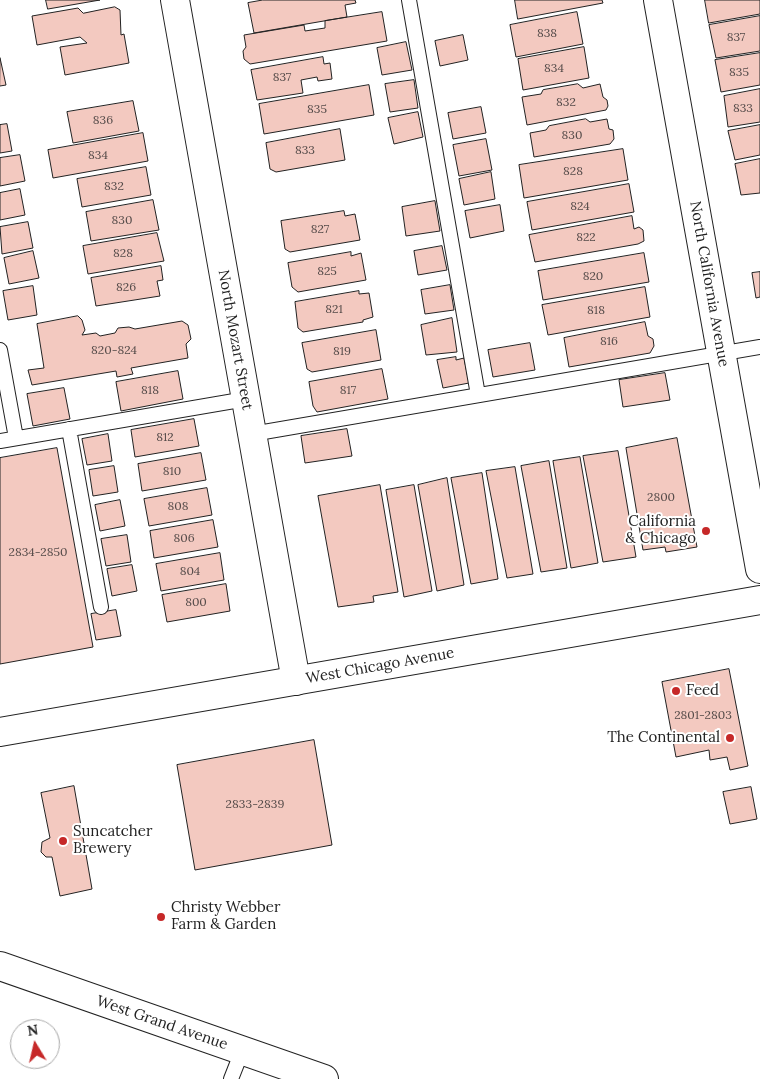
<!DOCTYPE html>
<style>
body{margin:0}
#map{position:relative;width:760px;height:1079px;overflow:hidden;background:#fff;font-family:Lora,serif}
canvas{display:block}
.north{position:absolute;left:10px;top:1019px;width:50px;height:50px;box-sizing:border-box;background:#fff;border:1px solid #a7a7a7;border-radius:50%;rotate:351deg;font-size:14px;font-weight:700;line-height:20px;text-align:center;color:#222}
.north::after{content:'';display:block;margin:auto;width:18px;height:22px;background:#c62828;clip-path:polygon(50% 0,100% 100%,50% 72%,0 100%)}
</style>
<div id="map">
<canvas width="760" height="1079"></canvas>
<div class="north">N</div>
</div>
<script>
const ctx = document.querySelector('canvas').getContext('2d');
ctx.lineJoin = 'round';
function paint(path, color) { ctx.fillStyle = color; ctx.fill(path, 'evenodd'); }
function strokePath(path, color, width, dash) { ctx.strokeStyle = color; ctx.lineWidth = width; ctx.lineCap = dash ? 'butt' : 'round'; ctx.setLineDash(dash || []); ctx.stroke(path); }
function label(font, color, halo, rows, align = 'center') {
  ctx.font = font + ' Lora,serif'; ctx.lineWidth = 4; ctx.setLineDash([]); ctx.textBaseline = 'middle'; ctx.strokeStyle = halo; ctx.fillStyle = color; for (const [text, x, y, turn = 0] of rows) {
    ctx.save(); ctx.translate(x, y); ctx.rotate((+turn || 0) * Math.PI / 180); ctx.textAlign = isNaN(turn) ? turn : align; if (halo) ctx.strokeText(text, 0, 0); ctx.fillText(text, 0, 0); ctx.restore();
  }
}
const building = new Path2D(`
 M46,0H100L48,9Z
 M263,0H355L356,3L345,5L347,17L254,33L248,3Z
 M515,0H602L603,3L518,19Z
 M705,0H760V14L709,23Z
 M115,7L120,10L121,35L124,34L129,63L65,75L60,47L87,43L80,37L37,45L32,16L78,8L83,13Z
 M382,12L387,41L250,64L244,59L243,51L246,47L244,35L304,25L305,31L325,28V21Z
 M577,12L583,44L516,57L510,25Z
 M760,16V51L716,58L709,25Z
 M463,35L468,60L440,66L435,41Z
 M406,42L412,70L382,75L377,48Z
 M584,47L589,78L523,90L518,59Z
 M760,53V85L721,92L715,60Z
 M323,57L324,64L330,63L332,79L318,81L317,77L301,80L303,93L257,100L251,70Z
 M0,58L6,85L0,86Z
 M414,80L418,108L390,112L385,84Z
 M578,84L583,88L600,84L603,97L607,100L608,106L606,110L527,125L522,97L541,94L543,90Z
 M369,85L374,115L264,134L259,104Z
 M760,89V122L728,127L724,96Z
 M133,101L139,131L73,143L67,112Z
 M481,107L486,133L453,139L448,113Z
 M418,112L423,137L394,144L388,118Z
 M586,119L590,122L607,119L609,129L613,130L614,139L610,144L534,157L530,133L546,130L549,126Z
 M7,124L12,151L0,153V125Z
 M760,125V155L735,160L728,131Z
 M340,129L345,160L276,172L270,169L266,143Z
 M143,133L148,161L53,178L48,150Z
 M486,139L492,170L459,176L453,145Z
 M623,149L628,180L524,198L519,165Z
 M20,155L25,181L0,186V158Z
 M760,159V193L741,195L735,164Z
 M146,167L151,195L82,207L77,179Z
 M491,172L495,199L464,205L459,179Z
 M629,184L634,212L532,230L527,202Z
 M20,189L25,215L0,220V193Z
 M153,200L159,230L91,241L86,212Z
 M435,201L440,231L406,236L402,207Z
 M500,205L504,231L470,238L465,211Z
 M344,211L345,216L355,214L360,240L290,252L285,249L281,221Z
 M632,216L634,229L639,227L643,230L644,241L638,244L535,262L529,235Z
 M28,222L33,248L2,254L0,227Z
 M157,233L164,261L88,274L83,246Z
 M442,246L447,270L418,275L414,251Z
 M33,251L39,278L9,284L4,258Z
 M351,252V256L361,253L366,280L298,292L292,287L288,263Z
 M644,253L649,282L543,300L538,271Z
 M161,266L163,280L157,281L160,296L96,306L91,278Z
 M760,272V297L756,298L752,273Z
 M450,285L454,310L425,314L421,290Z
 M33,286L37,315L8,320L3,291Z
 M645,287L650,317L548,335L542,305Z
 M359,291V294L369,293L373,317L363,320V322L303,332L298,328L295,302Z
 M78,316L82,320L85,330L82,335L96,333L100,336L115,333L118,328L129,327L135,329L182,321L188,325L191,339L186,344L188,358L131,368L133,374L117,377L116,371L32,385L28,370L44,368L37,324Z
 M452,318L457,352L426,355L421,325Z
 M645,322L648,336L653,339L654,346L650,353L569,367L564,338Z
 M376,330L381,360L312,372L307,369L302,343Z
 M530,343L535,370L493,377L488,350Z
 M456,357V360L464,358L469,383L443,388L437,360Z
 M382,369L388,399L317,412L313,406L309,382Z
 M178,371L183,399L121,411L116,382Z
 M665,373L670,400L623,407L619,380Z
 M64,388L70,419L33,426L27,394Z
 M194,419L199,446L135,457L131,430Z
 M347,429L352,456L305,463L301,436Z
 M108,434L112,461L87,465L82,439Z
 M677,438L697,547L666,552L665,547L643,550L626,448Z
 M57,448L93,647L0,664V458Z
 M618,451L636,557L603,562L583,456Z
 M201,453L206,480L142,491L138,464Z
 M580,457L598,563L571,568L553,461Z
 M549,461L567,568L541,572L521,466Z
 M114,466L118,492L93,496L89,470Z
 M515,467L533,574L507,578L486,471Z
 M482,473L498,579L471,584L451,478Z
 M447,478L464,585L437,591L418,485Z
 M380,485L398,592L373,596L374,602L338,607L318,496Z
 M414,485L432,591L404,597L386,490Z
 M207,488L212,515L149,526L144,499Z
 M120,500L125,526L100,531L95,505Z
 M213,520L218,547L154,558L150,531Z
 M127,535L131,562L106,566L101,539Z
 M220,553L224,580L161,591L156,564Z
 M132,565L137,591L112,596L107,569Z
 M226,584L230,611L167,622L162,595Z
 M116,610L121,636L96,640L91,614Z
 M729,669L748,766L730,770L727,757L710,760L709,750L676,757L662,682Z
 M314,740L332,845L195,870L177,765Z
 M74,786L92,889L60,896L52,857H46L41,852L42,842L50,838L41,793Z
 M751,787L757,819L730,824L723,792Z`);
paint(building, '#f3c9c0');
strokePath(building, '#222', 1);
const service = new Path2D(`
 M409,0L478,395
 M0,350L16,438
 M69,429L101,607
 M252,434L760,347
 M0,441L246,399
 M231,1079L242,1051`);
const minor = new Path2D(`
 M175,0L296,681`);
const tertiary = new Path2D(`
 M658,0L760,569`);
const secondary = new Path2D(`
 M0,732L760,600
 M0,966L324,1079`);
strokePath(service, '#222', 16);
strokePath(minor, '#222', 30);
strokePath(tertiary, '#222', 30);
strokePath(secondary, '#222', 30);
strokePath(service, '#fff', 14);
strokePath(minor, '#fff', 28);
strokePath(tertiary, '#fff', 28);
strokePath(secondary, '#fff', 28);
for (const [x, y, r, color] of [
 [706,531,5,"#c62828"],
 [676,691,5,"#c62828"],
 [730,738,5,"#c62828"],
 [63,841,5,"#c62828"],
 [161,917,5,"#c62828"]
]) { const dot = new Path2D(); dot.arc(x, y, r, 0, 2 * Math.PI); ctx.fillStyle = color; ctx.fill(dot); strokePath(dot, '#fff', 2); }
label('12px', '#564c4a', null, [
 ["838",547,34],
 ["837",736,38],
 ["834",554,69],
 ["835",739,73],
 ["837",282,78],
 ["832",566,103],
 ["833",743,109],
 ["835",317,110],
 ["836",103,121],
 ["830",572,136],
 ["833",305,151],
 ["834",98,156],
 ["828",573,172],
 ["832",114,187],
 ["824",580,207],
 ["830",122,221],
 ["827",320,230],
 ["822",586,238],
 ["828",123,254],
 ["825",327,272],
 ["820",593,277],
 ["826",126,288],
 ["821",334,310],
 ["818",596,311],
 ["816",609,342],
 ["820-824",114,351],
 ["819",342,352],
 ["818",150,391],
 ["817",348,391],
 ["812",165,438],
 ["810",172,472],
 ["2800",661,498],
 ["808",178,507],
 ["806",184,539],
 ["2834-2850",38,553],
 ["804",190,572],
 ["800",196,603],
 ["2801-2803",703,716],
 ["2833-2839",255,805]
]);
label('15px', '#222', '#fff', [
 ["North California Avenue",709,284,80],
 ["North Mozart Street",235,340,80],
 ["West Chicago Avenue",380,666,-10],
 ["West Grand Avenue",162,1023,19]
]);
label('15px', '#222', '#fff', [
 ["California",696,522,"right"],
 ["& Chicago",696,539,"right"],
 ["Feed",686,691],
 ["The Continental",720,738,"right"],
 ["Suncatcher",73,832],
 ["Brewery",73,849],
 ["Christy Webber",171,908],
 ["Farm & Garden",171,925]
], 'left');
</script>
